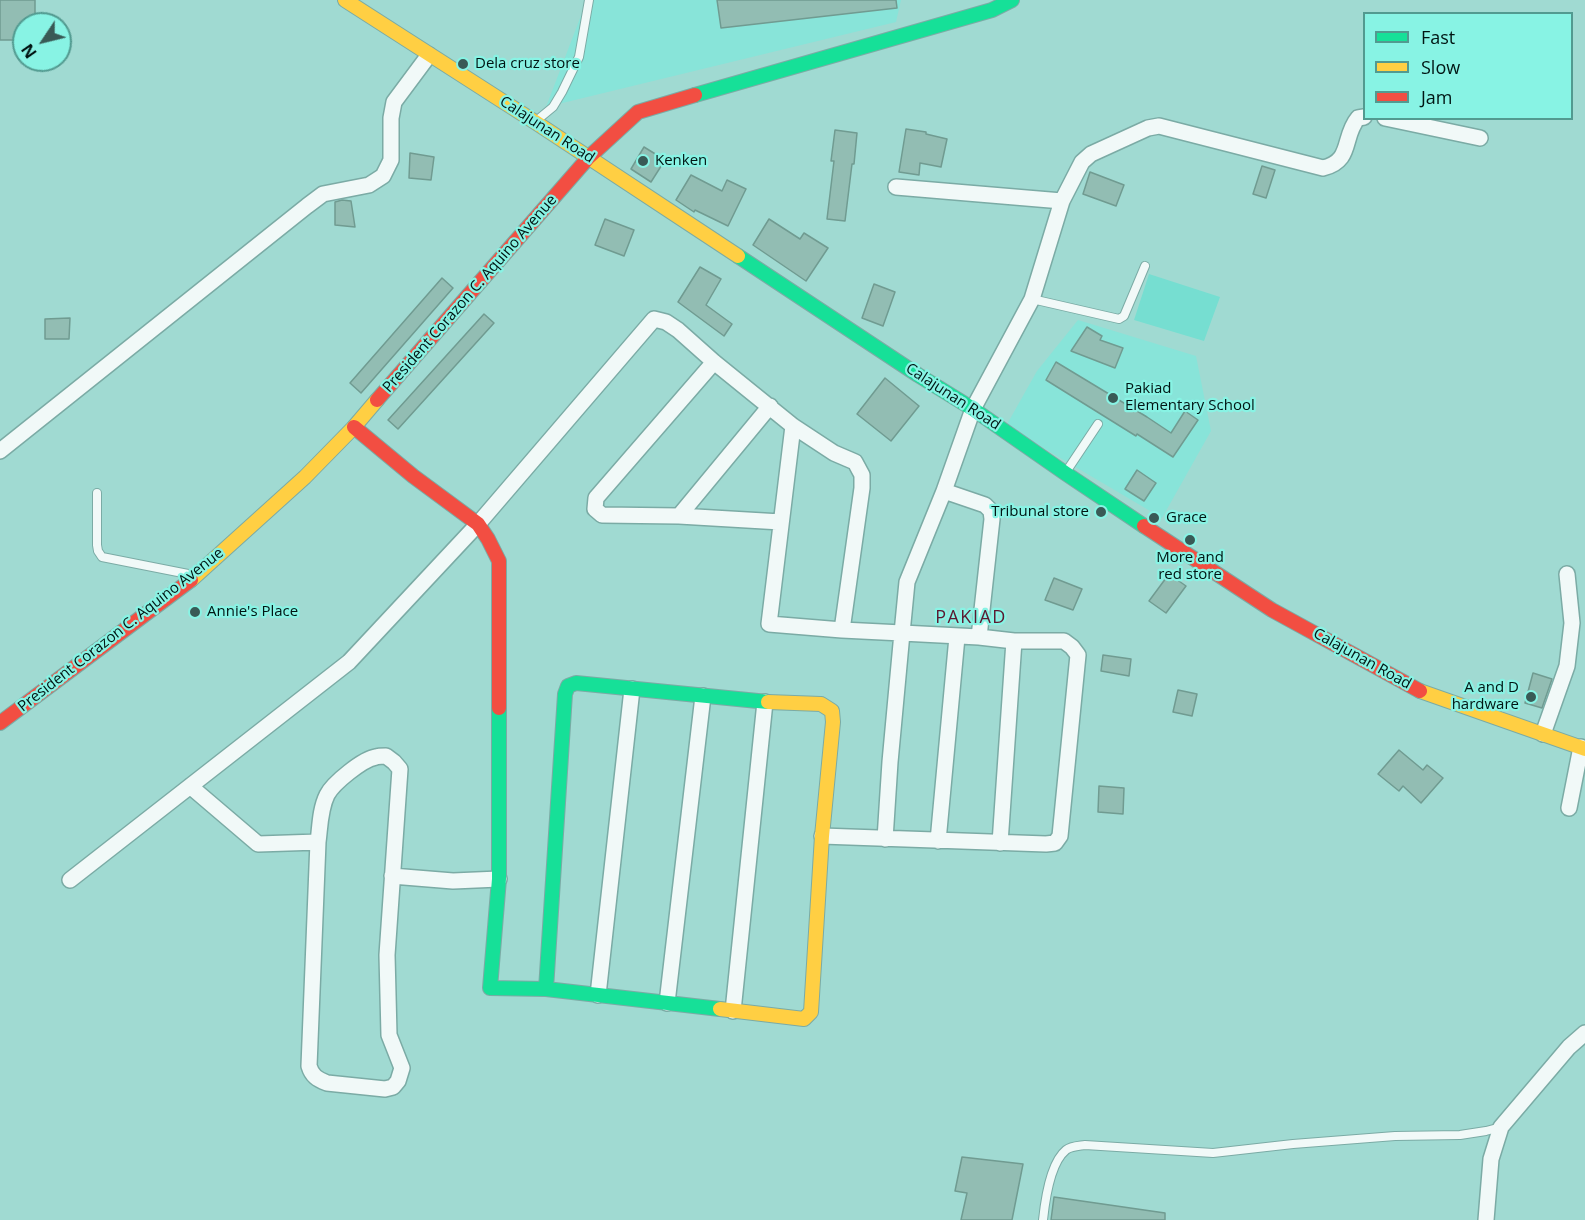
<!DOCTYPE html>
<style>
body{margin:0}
#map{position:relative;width:1585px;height:1220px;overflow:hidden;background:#a0dad2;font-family:"Open Sans",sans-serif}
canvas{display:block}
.legend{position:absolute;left:1363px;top:12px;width:210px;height:108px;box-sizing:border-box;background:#88f3e4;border:2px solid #529a90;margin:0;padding:8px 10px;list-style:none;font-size:18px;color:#011513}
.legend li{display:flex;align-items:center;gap:12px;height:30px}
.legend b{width:30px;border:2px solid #529a90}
.north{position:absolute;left:12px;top:12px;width:60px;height:60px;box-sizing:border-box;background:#88f3e4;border:2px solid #529a90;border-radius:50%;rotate:235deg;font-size:16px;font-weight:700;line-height:24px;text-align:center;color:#011513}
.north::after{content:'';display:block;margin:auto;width:21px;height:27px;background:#395a56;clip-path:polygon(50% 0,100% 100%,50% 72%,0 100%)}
</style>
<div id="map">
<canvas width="1585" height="1220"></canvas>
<ul class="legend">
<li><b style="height:8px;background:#16e098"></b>Fast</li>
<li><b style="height:8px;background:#ffcf43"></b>Slow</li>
<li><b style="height:8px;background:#f24e42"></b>Jam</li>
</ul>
<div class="north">N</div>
</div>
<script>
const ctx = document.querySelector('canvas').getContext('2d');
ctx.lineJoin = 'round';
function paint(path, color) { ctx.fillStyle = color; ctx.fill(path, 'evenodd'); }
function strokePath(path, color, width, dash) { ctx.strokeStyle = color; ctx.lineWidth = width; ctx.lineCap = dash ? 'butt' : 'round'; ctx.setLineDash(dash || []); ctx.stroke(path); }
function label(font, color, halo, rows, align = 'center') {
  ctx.font = font + ' "Open Sans",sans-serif'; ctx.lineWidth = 4.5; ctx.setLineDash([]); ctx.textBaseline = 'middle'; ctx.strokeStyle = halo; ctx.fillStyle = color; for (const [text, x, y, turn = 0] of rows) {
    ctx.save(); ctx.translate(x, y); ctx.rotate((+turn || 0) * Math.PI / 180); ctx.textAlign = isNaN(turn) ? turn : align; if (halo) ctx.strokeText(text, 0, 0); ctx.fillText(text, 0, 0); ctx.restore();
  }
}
paint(new Path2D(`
 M587,0H901L896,22L546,107Z
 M1078,320L1196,356L1211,431L1162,518L1006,426L1037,371Z`), '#88e4d9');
paint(new Path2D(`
 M1149,274L1220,297L1204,341L1134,320Z`), '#76ded1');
const building = new Path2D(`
 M0,0H35V24H24V40H0Z
 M717,0H896L897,8L721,28Z
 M906,129L926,132V134L947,139L941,167L920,163L919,175L899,172Z
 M835,130L857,133L854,164H852L845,221L827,219L834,161H831Z
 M644,147L665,160L651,182L631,169Z
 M410,153L434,157L431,180L409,178Z
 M1262,166L1275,170L1266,198L1253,194Z
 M1090,172L1124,185L1116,206L1083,194Z
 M691,175L722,191L727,180L746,189L728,226L695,210L694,212L676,200Z
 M342,200L351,201L355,227L335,225V202Z
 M605,219L634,230L624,256L595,245Z
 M769,219L800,239L804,233L828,248L806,281L753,245Z
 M700,267L721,279L706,305L732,324L724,336L678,302Z
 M442,278L453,288L361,393L350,383Z
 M874,284L895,292L883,326L862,318Z
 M484,314L494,323L398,429L388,420Z
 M70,318L69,339H45V319Z
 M1087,327L1102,336L1100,340L1123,348L1115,368L1071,351Z
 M1056,362L1147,417L1171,433L1185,411L1198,420L1173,457L1137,434L1136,436L1046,380Z
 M885,378L919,406L891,441L857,414Z
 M1137,470L1156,483L1144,501L1125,489Z
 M1169,574L1186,586L1166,613L1149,601Z
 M1054,578L1082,589L1073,610L1045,600Z
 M1103,655L1131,659L1129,676L1101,671Z
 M1533,673L1552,679L1542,708L1525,703Z
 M1178,690L1197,694L1192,716L1173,712Z
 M1399,750L1423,770L1427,765L1443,778L1421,803L1403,786L1399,791L1378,774Z
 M1099,786L1124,788L1123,814L1098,812Z
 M962,1157L1023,1164L1012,1220H961L967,1193L955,1191Z
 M1054,1197L1165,1213V1220H1051Z`);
paint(building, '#92bdb3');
strokePath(building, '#709b91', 1.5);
const lane = new Path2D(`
 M536,121L553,107L562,92L579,57L589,0
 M1032,299L1119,319L1124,316L1145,266
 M1066,472L1098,424
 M97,493V545L98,551L102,557L188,574
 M1043,1220C1045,1201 1050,1163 1066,1150C1071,1146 1078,1146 1085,1145L1213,1153L1293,1144L1395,1136L1460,1135L1486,1131L1501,1127`);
const street = new Path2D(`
 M1385,118L1480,138
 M896,187L1062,201
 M714,362L596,498L595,509L602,515L679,516L781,522
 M0,451L307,206L323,194L369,185L383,176L391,160V118L394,102L429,55
 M944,491L907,582L902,633L979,637
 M679,516L770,406
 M842,630L902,633L890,762L885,839
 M1543,734L1567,666L1572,623L1567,574
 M386,756L394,762L400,769L387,955L389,1035L402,1068L398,1081L393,1087L385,1089L327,1083C317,1079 312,1076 309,1066L318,842C320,827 320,809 327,795C333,783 363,759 376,757C379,756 383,756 386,756Z
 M190,786L258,844L318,842
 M1569,808L1581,747
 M822,836L1046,844L1055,843L1060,836L1078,655L1072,647L1064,641H1014L979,637L992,519L991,511L985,505L944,491L973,409L1032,299L1062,201L1082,162L1091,154L1148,128L1159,126L1323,168C1353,161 1342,137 1358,118L1364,117
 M938,841L957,637
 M1000,843L1014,641
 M392,876L453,881L499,879
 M70,880L349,662L478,524L654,319L666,322L678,330L714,362L793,426L834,453L855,462L862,475V488L842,630L769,624L793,426
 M598,995L632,689
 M667,1003L703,696
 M733,1011L765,702
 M1486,1220L1491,1159L1501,1127L1569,1047L1585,1033`);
const fast = new Path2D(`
 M695,95L992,10L1012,0
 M738,256L918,375L973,409L1065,473L1144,526
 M499,708V879L490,988L546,989L720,1009
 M546,989L565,694L568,686L576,683L768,702`);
const slow = new Path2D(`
 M345,0L535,122L738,256
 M191,580L305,477L354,427L377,400
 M1420,691L1585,749
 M720,1009L804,1019L811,1012L822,836L833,722L832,711L821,704L768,702`);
const jam = new Path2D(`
 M377,400L589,157L638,112L695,95
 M354,427L413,476L478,524L488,539L499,561V708
 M1144,526L1272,610L1420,691
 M0,723L191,580`);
strokePath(lane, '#7baba5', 10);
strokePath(street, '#7baba5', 18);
strokePath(fast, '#7baba5', 16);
strokePath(slow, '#7baba5', 16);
strokePath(jam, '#7baba5', 16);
strokePath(lane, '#f1f9f8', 8);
strokePath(street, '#f1f9f8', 15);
strokePath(fast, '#16e098', 14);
strokePath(slow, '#ffcf43', 14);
strokePath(jam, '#f24e42', 14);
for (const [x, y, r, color] of [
 [463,64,6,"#395a56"],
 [643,161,6,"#395a56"],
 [1113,398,6,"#395a56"],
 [1101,512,6,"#395a56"],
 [1154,518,6,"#395a56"],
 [1190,540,6,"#395a56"],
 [195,612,6,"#395a56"],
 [1531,697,6,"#395a56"]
]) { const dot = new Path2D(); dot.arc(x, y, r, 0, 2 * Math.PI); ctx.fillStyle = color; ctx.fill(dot); strokePath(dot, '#88f3e4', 2); }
label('15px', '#011513', '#88f3e4', [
 ["Dela cruz store",475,64],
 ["Kenken",655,161],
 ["Pakiad",1125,389],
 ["Elementary School",1125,406],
 ["Tribunal store",1089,512,"right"],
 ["Grace",1166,518],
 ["More and",1190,558,"center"],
 ["red store",1190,575,"center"],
 ["Annie's Place",207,612],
 ["A and D",1519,688,"right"],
 ["hardware",1519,705,"right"]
], 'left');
label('15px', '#011513', '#88f3e4', [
 ["Calajunan Road",547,130,33],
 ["President Corazon C. Aquino Avenue",470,294,-49],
 ["Calajunan Road",953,397,33],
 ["President Corazon C. Aquino Avenue",121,630,-38],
 ["Calajunan Road",1362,659,29]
]);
ctx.letterSpacing = '1.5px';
label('18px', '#5c182f', '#88f3e4', [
 ["PAKIAD",971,618]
]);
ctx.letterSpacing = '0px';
</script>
